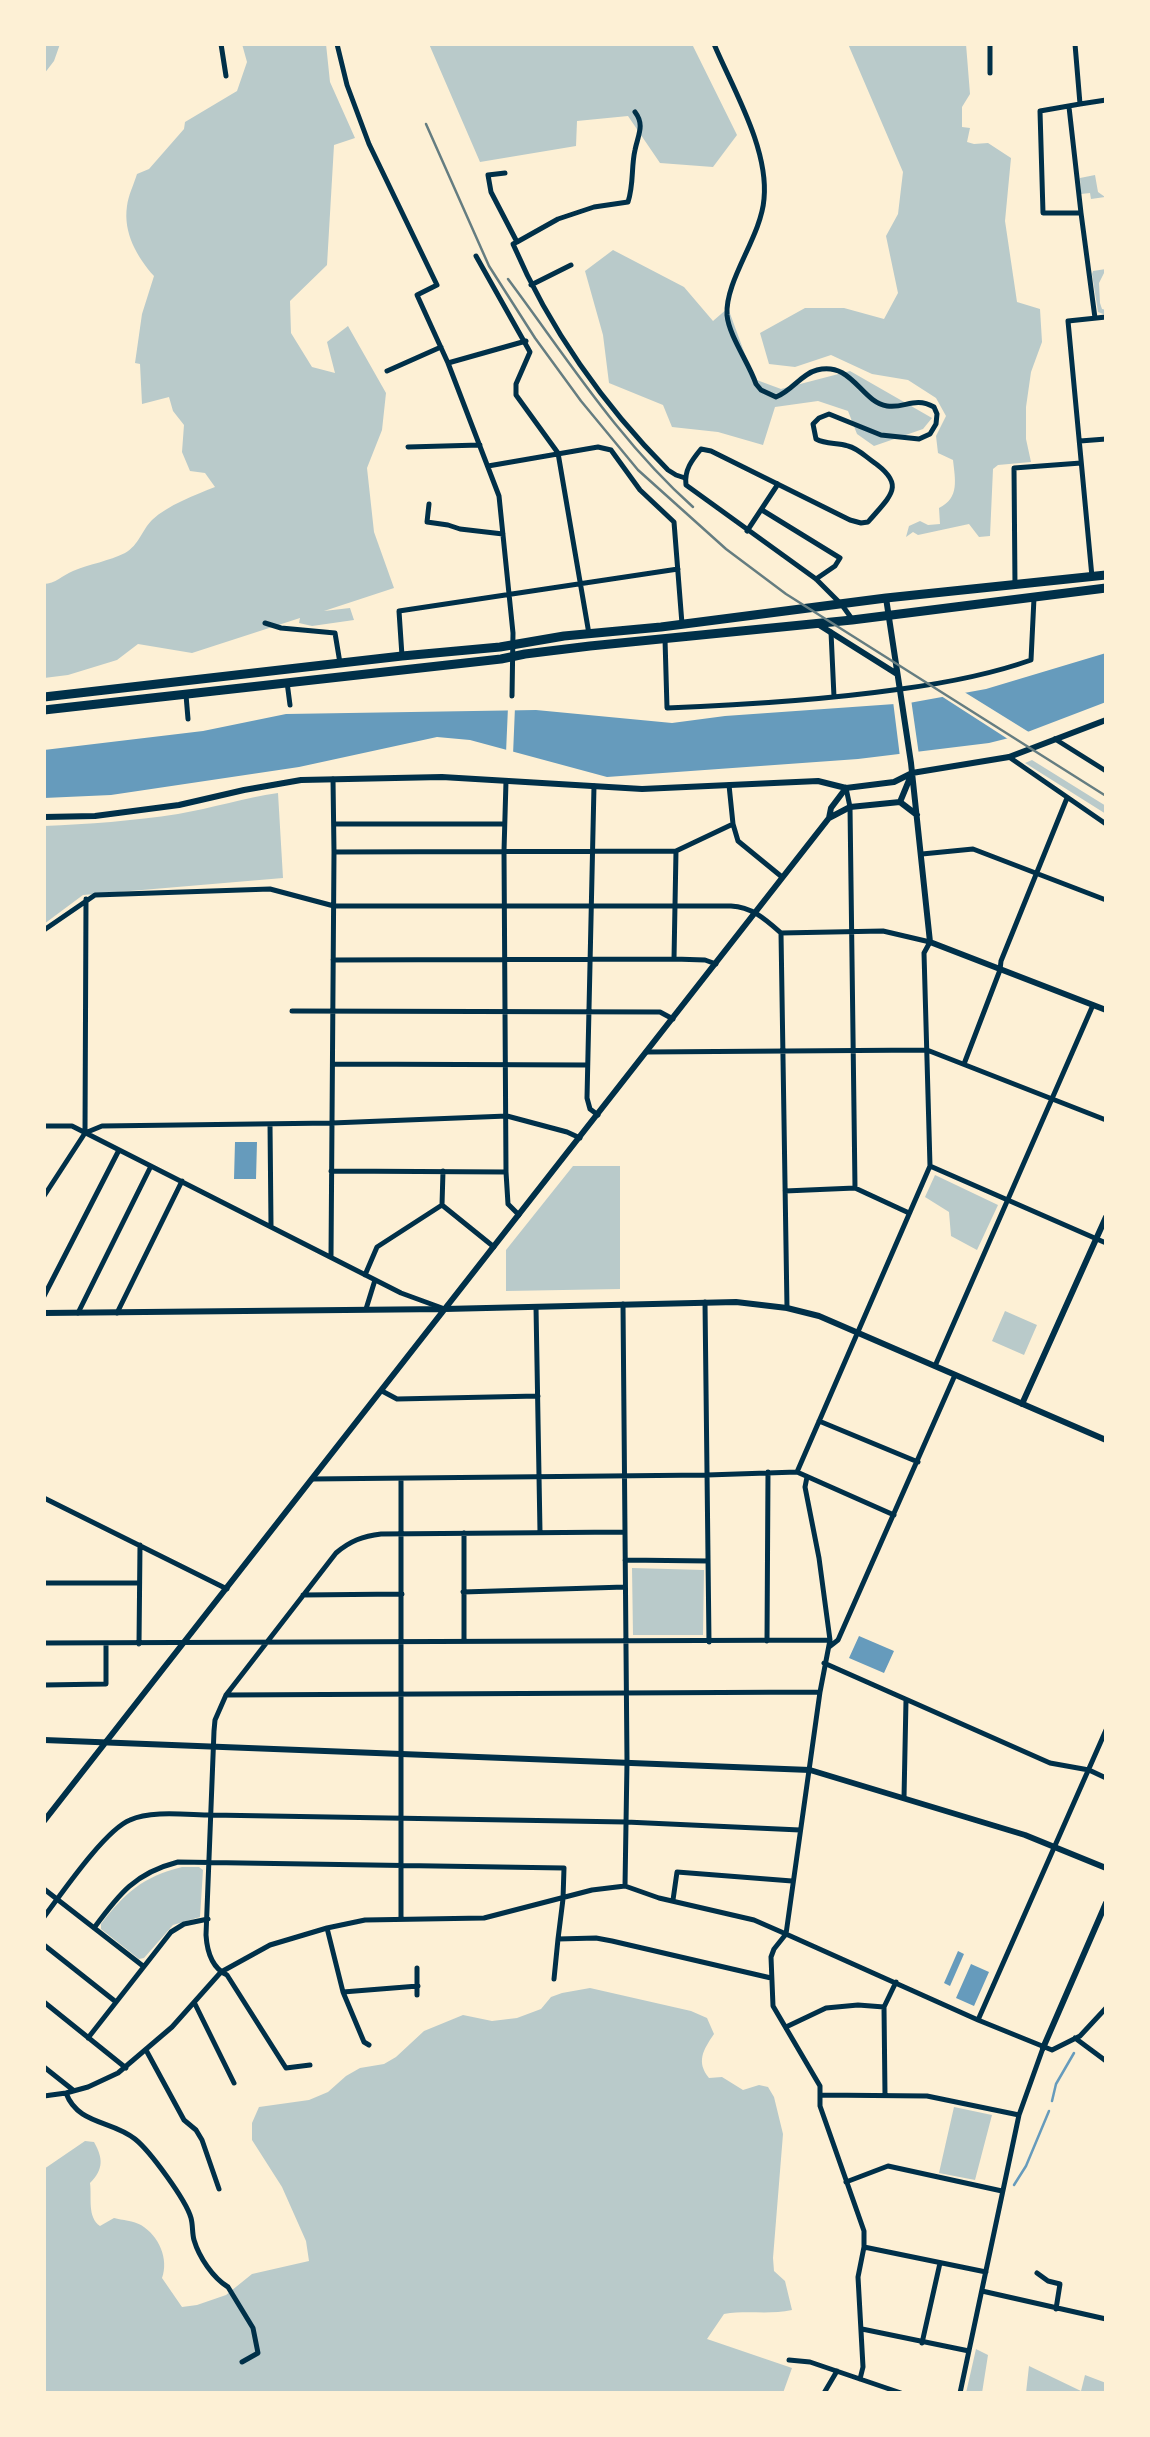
<!DOCTYPE html>
<style>
body{margin:0}
#map{position:relative;width:1150px;height:2437px;overflow:hidden;background:#fdf0d5;font-family:Rubik,sans-serif}
canvas{display:block}
.frame{position:absolute;inset:0;border:46px solid #fdf0d5;pointer-events:none}
</style>
<div id="map">
<canvas width="1150" height="2437"></canvas>
<div class="frame"></div>
</div>
<script>
const ctx = document.querySelector('canvas').getContext('2d');
ctx.lineJoin = 'round';
function paint(path, color) { ctx.fillStyle = color; ctx.fill(path, 'evenodd'); }
function strokePath(path, color, width, dash) { ctx.strokeStyle = color; ctx.lineWidth = width; ctx.lineCap = dash ? 'butt' : 'round'; ctx.setLineDash(dash || []); ctx.stroke(path); }
paint(new Path2D(`
 M44,44H60L54,61L44,74Z
 M242,44H326L330,82L355,138L334,145L327,265L290,301L291,333L312,367L335,373L327,342L348,326L386,393L382,430L367,468L374,532L394,588L324,611L350,608L354,620L312,626L299,623L300,618L192,653L138,644L117,660L68,675L44,678V584C55,584 63,575 73,571C90,564 109,561 125,553C139,545 142,530 152,520C168,505 195,495 215,487L205,473L190,471L182,452L184,425L173,411L169,397L142,404L140,364L135,363L142,314L154,276C137,257 123,233 127,206C128,196 134,184 137,174L149,169L184,129L185,122L237,91L247,62Z
 M429,44H692L737,135L713,167L660,163L628,116L577,121L576,146L480,162Z
 M848,44H966L970,94L962,107V127L970,128L967,142L974,144L988,143L1011,158L1005,221L1017,302L1040,309L1042,342L1031,372L1026,407V439L1031,462L998,465L993,469L990,536L979,537L969,524L918,535L913,532L906,537L909,526L920,521L928,525L940,524L939,508C960,498 955,479 953,460L938,453L936,436L946,416L936,398L908,380L872,374L831,355L795,367L769,364L760,333L805,308H844L884,319L898,293L886,236L898,214L903,172Z
 M1095,175L1098,192L1105,197L1091,199L1090,193L1081,194L1080,178Z
 M613,250L684,287L713,321L728,308L754,379L781,389L850,371L932,418L923,429L874,446L857,434L848,411L818,401L775,407L763,445L718,432L672,427L663,405L609,383L603,335L585,271Z
 M1106,269L1099,283L1100,303L1102,309L1106,310V315L1098,312L1092,274L1093,271Z
 M1032,760L1106,806V814L1025,763Z
 M278,793L283,878L83,895L44,924V826C89,824 133,821 178,814C212,808 244,798 278,793Z
 M573,1166H620V1289L506,1291V1250Z
 M935,1175L998,1205L977,1250L951,1236L949,1212L925,1197Z
 M1005,1311L1037,1325L1024,1355L992,1341Z
 M632,1568L704,1570L703,1635H633Z
 M182,1867H199L203,1870L200,1917L173,1925L144,1958L139,1959L101,1929V1924C125,1893 142,1877 182,1867Z
 M590,1988L691,2011L707,2018L714,2034C703,2050 696,2062 709,2078L722,2077L743,2090L759,2085L768,2087L774,2097L783,2134L773,2258L774,2271L785,2281L792,2310C769,2315 747,2310 724,2314L707,2339L792,2368L783,2393H44V2169L85,2141L94,2142C103,2158 104,2169 90,2183C92,2198 87,2217 100,2226L114,2218C122,2220 134,2221 141,2225C159,2236 169,2259 162,2278L182,2307L197,2305L226,2295L252,2274L309,2261L306,2241L282,2187L252,2140V2123L259,2107L309,2100L328,2092L346,2076L360,2068L384,2064L396,2057L424,2031L463,2015L492,2021L517,2018L541,2009L551,1997L562,1993Z
 M954,2107L992,2115L975,2180L939,2173Z
 M976,2349L988,2355L982,2393H966Z
 M1029,2366L1081,2391L1085,2375L1106,2383V2393H1026Z`), '#b9caca');
paint(new Path2D(`
 M1106,653V702L1017,736L989,743L858,759L607,777L470,740L437,737L299,767L111,795L44,798V750L203,731L286,714L536,710L672,723L725,716L909,703L986,689Z
 M235,1142H257L256,1179H234Z
 M859,1636L894,1651L884,1673L849,1658Z
 M958,1951L964,1954L950,1986L944,1983Z
 M971,1964L989,1972L974,2006L956,1998Z`), '#669bbc');
paint(new Path2D(`
 M961,690L1032,734L1011,741L938,694Z
 M911,699L919,755L900,757L893,701Z
 M508,707H515L513,755L506,753Z`), '#fdf0d5');
strokePath(new Path2D(`
 M1052,2101L1056,2084L1074,2053
 M1014,2185L1026,2166L1049,2111`), '#669bbc', 2.5);
strokePath(new Path2D(`
 M221,44L226,76
 M337,44L347,85L369,144L437,285L417,295L448,363L499,496L513,633L512,696
 M714,44C733,89 769,149 764,199C761,237 725,280 727,315C729,336 749,363 756,384L761,390L776,397C792,391 801,374 817,370C852,361 861,402 887,406C905,409 914,396 934,407L937,414L936,424L930,434L919,439L881,435L829,414L819,418L813,424L816,439C827,445 837,442 848,446C857,448 865,456 872,461C907,485 891,495 868,522L861,523L850,520L711,451L701,449C692,460 684,470 686,485L816,579L842,605L852,619
 M1075,44L1080,104L1106,100
 M990,73V44
 M1069,107L1081,213H1043L1040,111L1080,104
 M505,173L488,175L491,192L517,242L513,244C549,328 604,406 668,470L676,475L685,478
 M1081,213L1095,318
 M517,242L558,219L594,207L628,202C634,184 631,167 635,150C638,135 645,125 635,112
 M476,256L530,352L516,384V395L558,453L589,634
 M531,285L571,265
 M448,363L526,341
 M387,371L441,347
 M1080,441L1106,439
 M408,447L480,445
 M488,466L598,447L611,450L640,490L674,522L682,624
 M429,504L427,522L448,525L460,529L503,534
 M762,510L840,558L835,566L816,579
 M747,531L778,484
 M1092,577L1068,321L1106,317
 M1015,586L1014,468L1081,463
 M265,623L281,628L335,633L340,663
 M831,632L834,697
 M665,639L667,708C745,705 823,700 901,689C945,683 989,675 1031,660L1034,598
 M402,656L399,611L678,569
 M287,682L290,705
 M186,695L188,719
 M1055,739L1106,771
 M1009,757L1106,824
 M506,781L504,851L506,1172L508,1204L519,1215
 M729,785L733,824L738,841L782,877
 M594,786L587,1098L590,1109L598,1115
 M846,788L850,807L855,1188L909,1213
 M334,824H504
 M334,852L676,851L733,824
 M922,854L973,849L1106,900
 M44,930L95,895L270,889L334,906H731C752,907 765,919 781,933L787,1308
 M781,933L883,931L930,942L924,953L930,1166L797,1472
 M674,959L676,851
 M333,960L674,959L705,960L716,964
 M292,1011L660,1012L673,1019
 M646,1052L927,1050L1106,1120
 M333,1064L587,1065
 M964,1064L1000,970L1001,961L1067,798
 M270,1124L271,1225
 M44,1126H72L401,1293L442,1308
 M85,1133L102,1126L332,1123L507,1116L567,1132L580,1138
 M930,1166L1106,1243
 M331,1171L506,1172
 M443,1171L442,1205L494,1247
 M785,1191L855,1188
 M44,1196L85,1133L86,899
 M331,1257L334,852L333,779
 M365,1275L377,1247L442,1205
 M44,1296L119,1150
 M705,1302L709,1642
 M623,1304L627,1762L625,1886
 M536,1307L540,1532
 M366,1309L375,1280
 M78,1313L151,1166
 M117,1313L182,1181
 M935,1366L1093,1005
 M382,1391L397,1399L538,1396
 M819,1421L918,1462
 M807,1477L805,1487L819,1558L830,1640L820,1692L786,1934L978,2020L1052,2050L1080,2036L1106,2008
 M312,1479L707,1475L797,1472L894,1515
 M401,1479V1919
 M44,1498L227,1589
 M464,1533V1640
 M625,1560L708,1561
 M44,1583H139
 M463,1592L625,1587
 M303,1595L402,1594
 M767,1641L768,1472
 M44,1643L830,1640
 M139,1644L140,1545
 M829,1647L838,1640L955,1375
 M824,1663L1050,1763L1089,1770L1106,1778
 M44,1685L106,1684V1644
 M226,1695L820,1692
 M904,1798L906,1700
 M44,1889L143,1966
 M673,1900L677,1872L792,1881
 M44,1917C62,1893 105,1830 130,1820C151,1810 189,1815 211,1815L626,1822L800,1830
 M94,1928C119,1894 135,1873 178,1862L564,1868L563,1899L558,1939L596,1938L612,1941L771,1978
 M327,1928L343,1992L364,2042L369,2045
 M44,1945L116,2002
 M417,1968V1995
 M554,1979L558,1939
 M343,1992L418,1986
 M44,2002L126,2068
 M195,2004L234,2083
 M978,2020L1106,1730
 M786,2027L826,2008L858,2005L884,2007
 M88,2038L171,1932L184,1924L208,1919
 M1075,2038L1106,2061
 M146,2050L184,2120L196,2130L202,2140L219,2189
 M310,2065L286,2068L227,1975C212,1968 207,1951 206,1935L214,1731L215,1720L226,1695L336,1553C350,1541 363,1536 381,1534L625,1532
 M44,2067L73,2090
 M66,2093C78,2125 112,2120 135,2139C150,2151 186,2200 191,2218C193,2225 192,2233 194,2240C199,2257 213,2278 228,2287L253,2328L258,2353L242,2362
 M820,2095L927,2096L1019,2115
 M885,2095L884,2007L896,1982
 M44,2096L66,2093L88,2087L118,2073L172,2027L221,1972L270,1945L327,1928L365,1920L484,1918L592,1890L625,1886L659,1898L754,1920L786,1934L774,1949L771,1957L773,2006L820,2086V2106L864,2231V2247L858,2277L863,2367L860,2379
 M846,2182L888,2166L1002,2191
 M864,2247L986,2272
 M1037,2273L1048,2281L1060,2284L1056,2309
 M982,2291L1106,2319
 M862,2329L969,2351
 M922,2343L940,2263
 M789,2360L810,2362L901,2393
 M824,2393L837,2371
 M960,2393L1019,2115L1043,2048`), '#003049', 5);
strokePath(new Path2D(`
 M886,598L911,763L930,942L1106,1010
 M816,623L897,674
 M900,802L917,815
 M44,817L95,816L179,805L244,790L301,780L442,777L642,789L818,781L846,788L894,782L912,773L1009,757L1106,720
 M829,818L831,808L846,788
 M44,1313L445,1309L736,1302L787,1308L819,1316L1106,1440
 M1022,1404L1106,1217
 M44,1740L810,1770L1025,1835L1106,1868
 M44,1821L829,818L850,807L900,802L912,773
 M1043,2048L1106,1903`), '#003049', 6);
strokePath(new Path2D(`
 M44,697L402,656L500,647L564,636L661,627L886,598L1106,575
 M44,710L501,659L525,654L590,646L852,620L1106,588`), '#003049', 9);
strokePath(new Path2D(`
 M426,124L489,266L535,338L581,401L638,470L726,549L786,594L1106,796
 M508,279C567,358 619,441 693,507`), '#657d81', 2.5);
</script>
